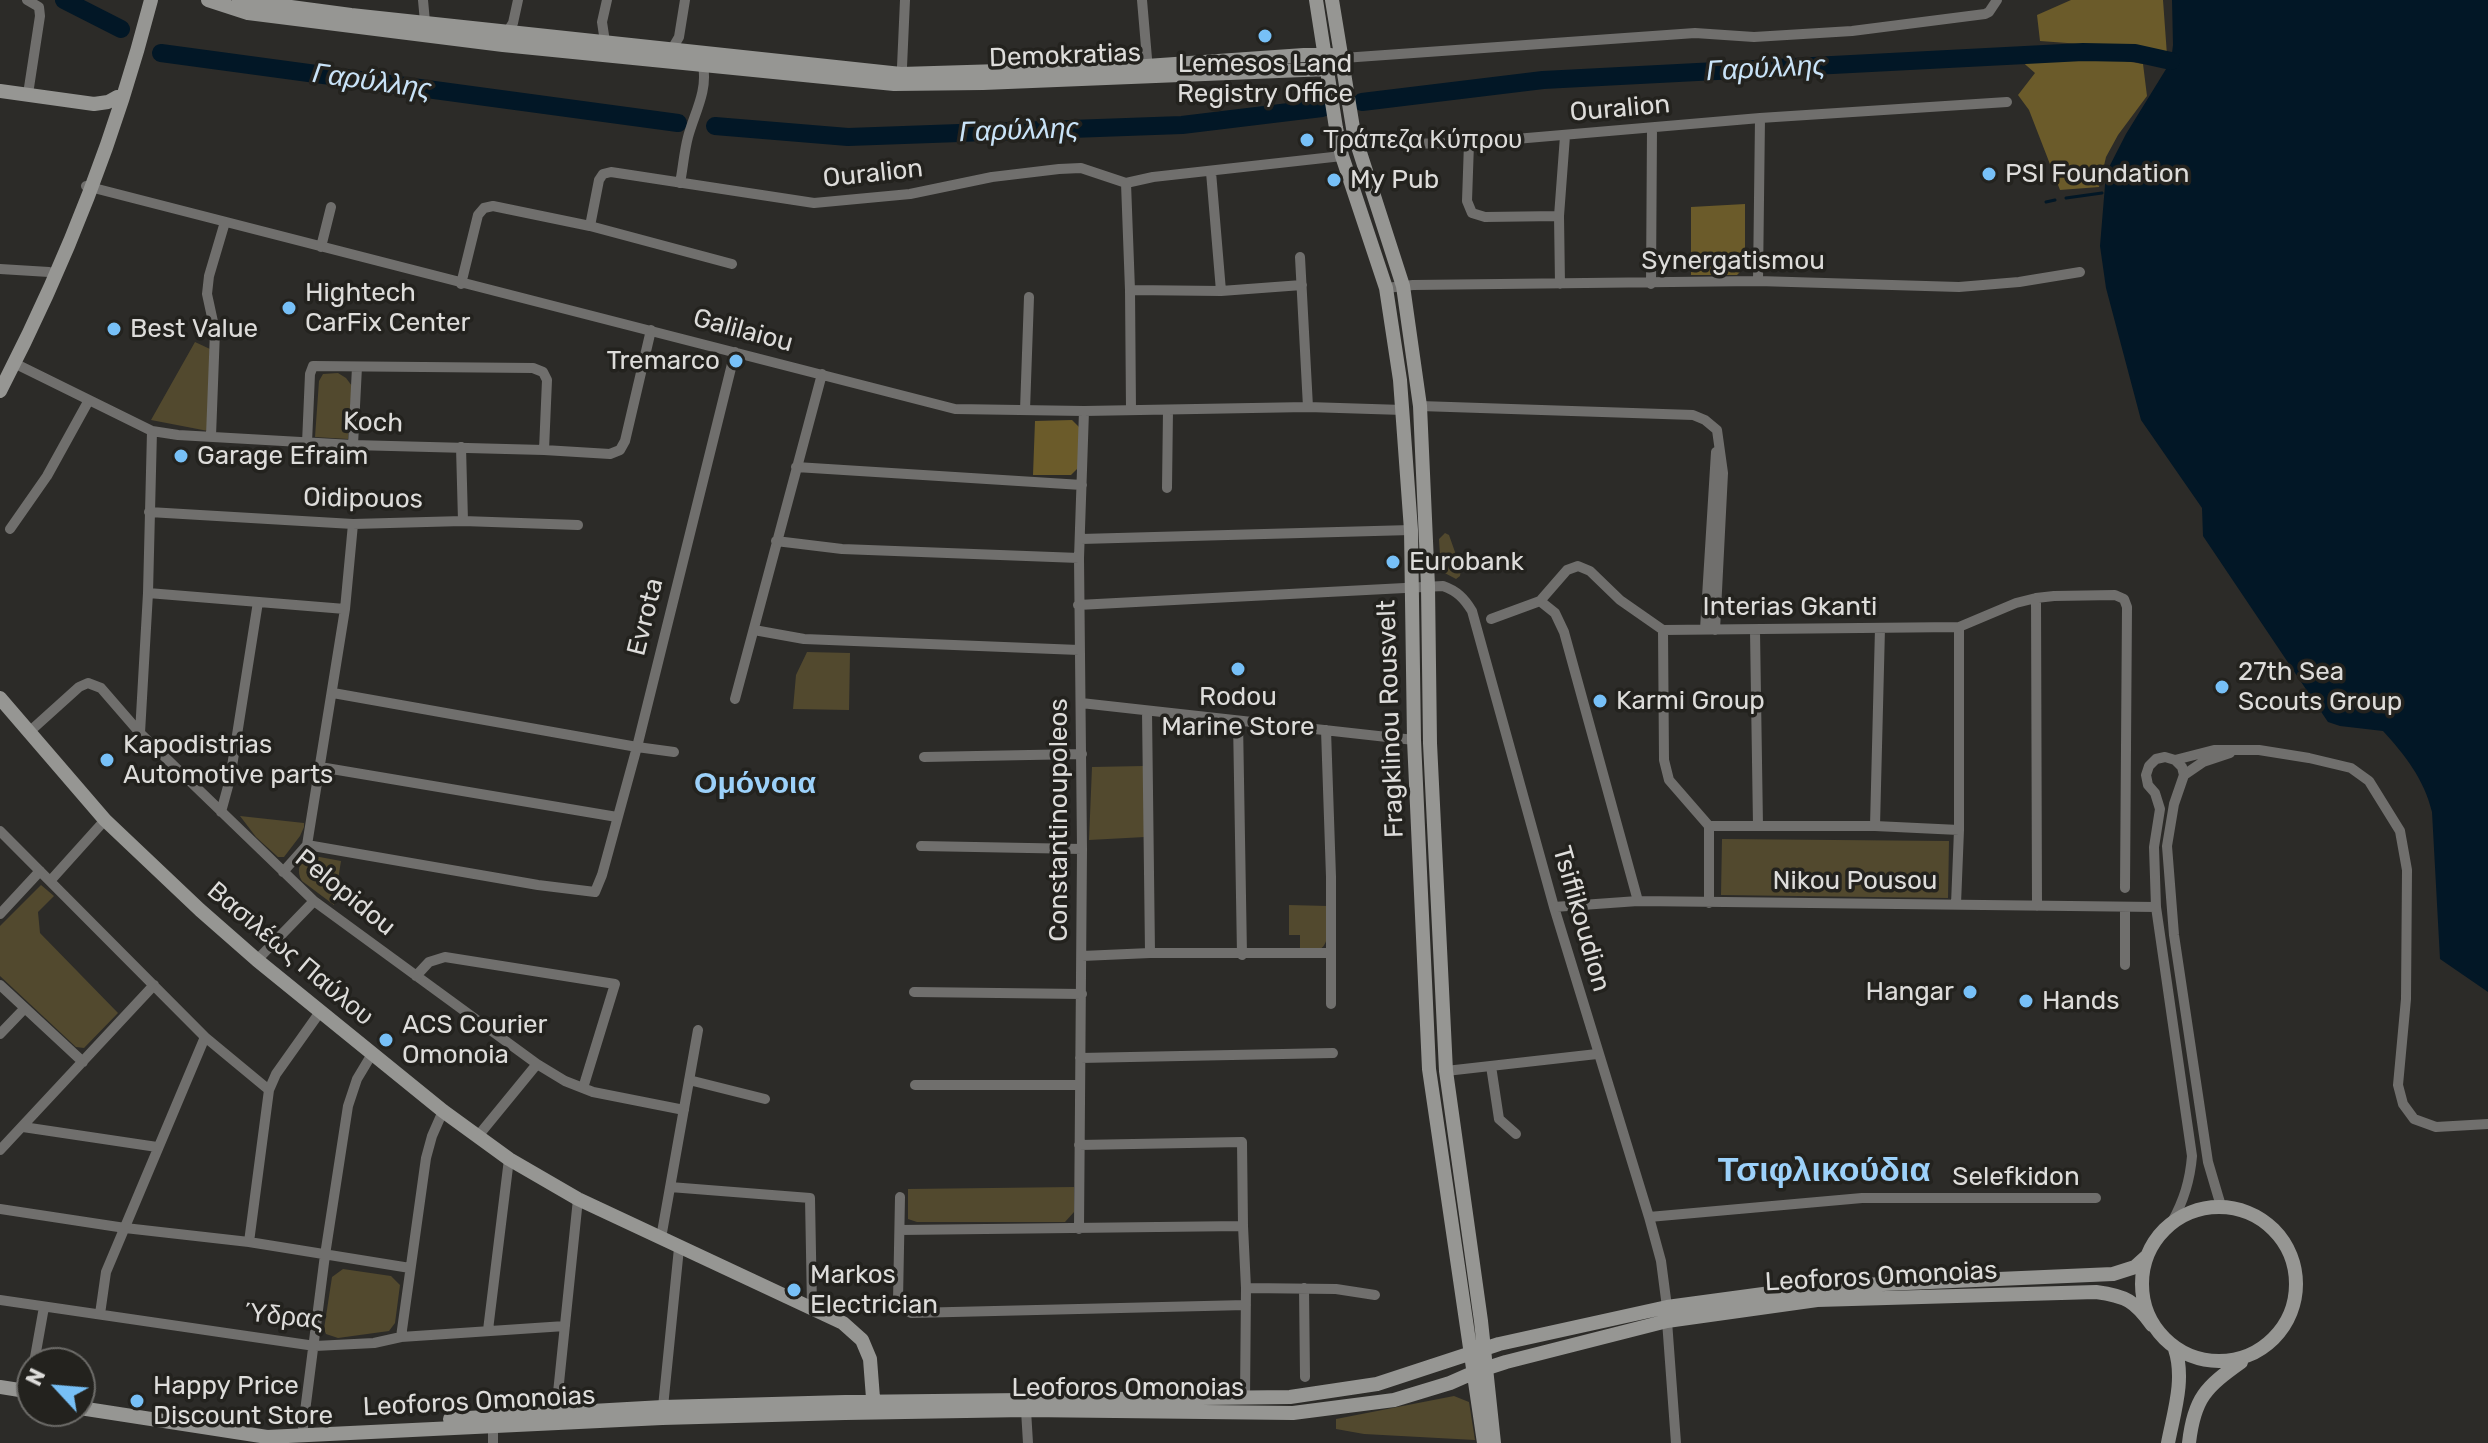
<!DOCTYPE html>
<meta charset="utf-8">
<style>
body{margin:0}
#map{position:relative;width:2488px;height:1443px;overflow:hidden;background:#2c2b28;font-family:Rubik,sans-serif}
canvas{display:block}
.north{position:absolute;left:16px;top:1347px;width:80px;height:80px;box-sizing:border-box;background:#23221e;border:2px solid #6d6c69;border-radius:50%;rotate:296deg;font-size:22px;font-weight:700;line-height:32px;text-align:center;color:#dddcda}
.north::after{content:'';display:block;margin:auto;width:28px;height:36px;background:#77c0f7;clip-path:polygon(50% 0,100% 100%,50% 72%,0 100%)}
</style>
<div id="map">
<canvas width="2488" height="1443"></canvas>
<div class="north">N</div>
</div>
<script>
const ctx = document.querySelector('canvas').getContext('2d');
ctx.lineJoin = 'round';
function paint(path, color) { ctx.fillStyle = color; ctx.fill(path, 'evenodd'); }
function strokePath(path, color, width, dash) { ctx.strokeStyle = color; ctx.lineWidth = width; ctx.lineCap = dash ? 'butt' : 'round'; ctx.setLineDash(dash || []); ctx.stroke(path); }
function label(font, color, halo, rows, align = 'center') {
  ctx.font = font + ' Rubik,sans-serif'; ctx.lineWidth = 7; ctx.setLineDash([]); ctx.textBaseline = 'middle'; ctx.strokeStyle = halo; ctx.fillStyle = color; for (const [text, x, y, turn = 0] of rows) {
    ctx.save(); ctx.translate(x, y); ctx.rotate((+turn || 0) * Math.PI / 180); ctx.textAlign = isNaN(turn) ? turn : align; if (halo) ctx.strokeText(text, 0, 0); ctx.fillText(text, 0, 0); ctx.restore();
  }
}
paint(new Path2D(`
 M195,342L210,349L208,431L151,420Z
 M338,373L346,378L352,386L348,439L315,437L319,381L323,374Z
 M1445,533L1449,535L1461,569L1460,576L1456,579L1441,571L1439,539Z
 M807,652L850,653L849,710L793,709L796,675Z
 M1144,766L1145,837L1089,840L1092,767Z
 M240,816L304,823V827L300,836L284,857H278L256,837Z
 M1722,839L1949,841L1948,898L1721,895Z
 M309,855L341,861L334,905L302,881C296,872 299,860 309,855Z
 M41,885L54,896L38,912L40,933L118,1013L84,1048L76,1047L0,976V926Z
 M1289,905L1328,906C1328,917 1331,944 1320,949C1315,952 1306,950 1300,950V935H1289Z
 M1074,1187V1212L1065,1222H917L908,1219V1189Z
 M343,1269L391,1276L400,1285L395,1323L389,1331L338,1338L326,1334L324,1329L332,1277Z
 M1454,1396L1469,1402L1475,1440L1364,1434L1336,1429V1419Z`), '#52492e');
paint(new Path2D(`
 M2071,0H2163L2167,55L2149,49L2040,41L2037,15Z
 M2095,56L2143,64L2147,96L2118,135L2106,157L2099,187L2060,190L2029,110L2018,95L2035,73L2019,59Z
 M1745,204V267L1737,275H1691V207Z
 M1072,420L1080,428L1079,467L1071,475H1033L1035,421Z`), '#6b5b2a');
paint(new Path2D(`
 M2172,0H2488V992L2440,959L2432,812C2424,779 2405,755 2383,731L2340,726L2328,722L2203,536L2202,508L2141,420L2106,288L2100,246L2106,173L2126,134L2171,61L2173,45Z`), '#021726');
strokePath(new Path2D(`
 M2066,198L2102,193
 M2046,202L2055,200`), '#021726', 3);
strokePath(new Path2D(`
 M64,0L121,29
 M161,53L678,123
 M1362,102L1543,80L2083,52L2135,53L2171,61
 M715,126L848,137L1182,125L1322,108`), '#021726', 18);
strokePath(new Path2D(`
 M27,0L39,7L40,16L28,94
 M423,0L425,22
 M1142,0L1148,70
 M508,31L513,23L518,0
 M605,42L602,22L607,0
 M672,49L679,37L685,0
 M1343,58L1695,33L1754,37L1852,31L1985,14L1989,12L1997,0
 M898,79L902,67L905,0
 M1469,143L1467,201L1472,213L1485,217L1559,216
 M1381,144L1469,143L1760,118L2007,102
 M1211,172L1221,291
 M680,183C683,168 684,152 688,137C694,114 708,91 703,66
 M1126,183L1130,290L1131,410
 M86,186L955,409L1084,411L1308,407L1403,410
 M590,226L599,180L603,174L611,172L814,203L910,194L992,177L1059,169L1081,168L1126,183L1153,177L1342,156
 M321,247L331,207
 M1300,257L1308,407
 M0,269L49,272
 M1758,281L1760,118
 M461,284L478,215L484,208L493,206L590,226L732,264
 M1560,284L1559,216L1565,136
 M1651,284L1652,128
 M1386,288L1413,285L1758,281L1959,287L2019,282L2080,272
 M1130,290L1221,291L1302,285
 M14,363L152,431L178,435L353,445L544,450L610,454L620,450L625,441L651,330
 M1420,406L1693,415L1705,420L1717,430
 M1025,410L1029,297
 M211,436L215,331L207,294L209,276L225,222
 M307,443L310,374L313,366L533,368L543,372L547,380L544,450
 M353,445L357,367
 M461,447L463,521
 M796,467L1082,485
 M1167,488L1168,410
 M149,512L353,524L463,521L578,525
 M10,529L47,476L89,400
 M1081,539L1411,530
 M776,541L842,549L1079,558
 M148,593L345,609
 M2036,598L2037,906
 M1540,601L1555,613L1564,632L1638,901
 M1078,605L1443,586C1457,591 1464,598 1472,611L1554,907L1649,1217L1661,1261L1667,1307
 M1491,619L1540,601L1567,570L1578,566L1590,571L1620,600L1663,630L1959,627L2016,603L2036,598L2054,596L2115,595L2124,599L2127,607L2125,888
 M1705,629L1716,452
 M754,630L804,639L1079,650
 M1663,630L1664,760L1669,780L1709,826
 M1715,630L1723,473L1717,430
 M1755,631L1758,826
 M333,693L637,747L674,752
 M735,699L822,374
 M1081,703L1414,740
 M1147,711L1150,953
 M1238,721L1242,955
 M1326,730L1331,877V1004
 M28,733L79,687L88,683L101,688L140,733L314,901L537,1064L565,1081L593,1092L684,1110
 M140,733L148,593L152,431
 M924,757L1082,754
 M2175,760L2182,767L2184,775L2174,804L2167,846L2174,935L2208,1162L2221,1206
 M320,767L617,817
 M2184,775L2203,762L2230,753
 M221,812L230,779L258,602
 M1875,826L1880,628
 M0,831L205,1037L269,1090
 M307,845L538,885L595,892L602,875L637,747L735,352
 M921,846L1082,849
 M283,872L307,845L345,609L353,524
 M51,880L105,820
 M1709,903V826H1875L1959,830
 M1956,904L1959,830V627
 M1554,907L1638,901L2156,907
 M2125,908V965
 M0,914L40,871
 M1082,956L1150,953H1330
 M257,960L314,901
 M416,976L429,962L445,957L615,984L583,1088
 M0,985L83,1062
 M914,992L1082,994
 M0,1034L25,1008
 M1080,1058L1333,1053
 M1491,1066L1499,1119L1516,1134
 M1446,1071L1597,1054
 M689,1080L765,1099
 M915,1085H1080
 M23,1127L157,1147
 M478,1136L537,1064
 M1079,1145L1242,1142L1243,1226L1246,1288L1245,1398
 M0,1150L154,985
 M670,1187L810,1198L812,1307
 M900,1197L898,1300L902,1308L911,1313L1246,1305
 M0,1209L125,1228L249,1242L410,1268
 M1649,1217L1862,1198H2096
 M2172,1222C2184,1200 2190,1181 2192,1156L2156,907L2154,847L2160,809L2155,793L2148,785L2146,775L2149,766L2156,759L2165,757L2175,760L2214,750H2259L2309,758L2351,768L2369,781L2400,831L2407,870L2406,999L2398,1085L2403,1104L2414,1119L2436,1127L2488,1124
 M1079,1229L1082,849L1079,558L1084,411
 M900,1230L1243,1226
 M661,1238L698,1030
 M249,1242L269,1090L276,1074L320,1012
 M1246,1288L1336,1289L1375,1295
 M1304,1288L1305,1377
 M0,1300L315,1346L374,1343L401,1337L565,1326
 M100,1314L106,1272L205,1037
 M1667,1321L1676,1443
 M488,1330L509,1159
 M401,1337L426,1158L432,1136L443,1111
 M34,1363L44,1307
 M30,1391L32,1377
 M663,1407L679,1248
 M1026,1410L1028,1443
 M556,1412L578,1199
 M303,1427L325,1255L348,1106L357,1079L372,1054
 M493,1443V1425`), '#706f6d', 10);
strokePath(new Path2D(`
 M208,0L248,13L503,45L894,84L983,83L1328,69L1336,64
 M239,0L351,15L901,74L1132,67L1304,55H1331
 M1316,0L1336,128L1342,156L1386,288L1400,380L1411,530L1414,740L1429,1069L1484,1443
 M1332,0L1354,134L1403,286L1420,406L1428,586L1430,743L1446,1071L1481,1321L1494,1443
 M0,91L94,104L108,102L117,97
 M0,391C65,266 116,136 151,0
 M0,698L105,820L200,910L257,960L443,1111L509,1159L578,1199L843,1323L862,1340L870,1359L874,1411
 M2142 1284a77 77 0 1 1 154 0a77 77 0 1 1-154 0Z
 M0,1387L32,1392
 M80,1408L267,1437L662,1418L845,1413L1026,1410L1293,1413L1394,1400L1450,1383L1475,1372L1506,1362L1667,1321L1817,1300L2096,1292C2126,1296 2135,1301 2152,1325
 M450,1419L663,1407L845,1402L1290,1397L1377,1384L1499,1344L1667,1307L1815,1287L2113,1274L2135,1267L2146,1257
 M2168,1443C2174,1412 2185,1379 2175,1349
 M2189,1443C2194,1398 2206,1387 2241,1362`), '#969693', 14);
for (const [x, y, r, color] of [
 [1265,36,8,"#77c0f7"],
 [1307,140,8,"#77c0f7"],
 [1989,174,8,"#77c0f7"],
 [1334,180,8,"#77c0f7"],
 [289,308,8,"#77c0f7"],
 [114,329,8,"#77c0f7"],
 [736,361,8,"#77c0f7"],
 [181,456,8,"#77c0f7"],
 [1393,562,8,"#77c0f7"],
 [1238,669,8,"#77c0f7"],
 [2222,687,8,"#77c0f7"],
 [1600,701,8,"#77c0f7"],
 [107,760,8,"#77c0f7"],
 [1970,992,8,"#77c0f7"],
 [2026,1001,8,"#77c0f7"],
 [386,1040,8,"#77c0f7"],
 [794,1290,8,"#77c0f7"],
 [137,1401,8,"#77c0f7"]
]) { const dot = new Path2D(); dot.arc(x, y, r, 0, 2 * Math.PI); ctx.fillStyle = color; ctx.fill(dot); strokePath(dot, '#23221e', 3); }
label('26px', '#dddcda', '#23221e', [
 ["Demokratias",1065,56,-2],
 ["Ouralion",1620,109,-5],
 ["Ouralion",873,174,-6],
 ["Synergatismou",1733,261],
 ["Galilaiou",743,331,15],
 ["Koch",373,423,2],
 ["Oidipouos",363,499,1],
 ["Interias Gkanti",1790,607],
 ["Evrota",646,617,-76],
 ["Fragklinou Rousvelt",1391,719,-92],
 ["Constantinoupoleos",1059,820,-90],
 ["Nikou Pousou",1855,881],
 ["Pelopidou",345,893,39],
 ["Tsiflikoudion",1581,919,74],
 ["Βασιλέως Παύλου",290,954,40],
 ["Selefkidon",2016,1177],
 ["Leoforos Omonoias",1881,1277,-3],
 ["Ύδρας",284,1317,6],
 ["Leoforos Omonoias",1128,1388],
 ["Leoforos Omonoias",479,1402,-3]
]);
label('26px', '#dddcda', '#23221e', [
 ["Lemesos Land",1265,64,"center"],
 ["Registry Office",1265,94,"center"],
 ["Τράπεζα Κύπρου",1323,140],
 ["PSI Foundation",2005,174],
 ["My Pub",1350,180],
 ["Hightech",305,293],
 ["CarFix Center",305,323],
 ["Best Value",130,329],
 ["Tremarco",720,361,"right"],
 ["Garage Efraim",197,456],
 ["Eurobank",1409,562],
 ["27th Sea",2238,672],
 ["Scouts Group",2238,702],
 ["Rodou",1238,697,"center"],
 ["Marine Store",1238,727,"center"],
 ["Karmi Group",1616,701],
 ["Kapodistrias",123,745],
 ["Automotive parts",123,775],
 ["Hangar",1954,992,"right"],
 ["Hands",2042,1001],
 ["ACS Courier",402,1025],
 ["Omonoia",402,1055],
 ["Markos",810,1275],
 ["Electrician",810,1305],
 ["Happy Price",153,1386],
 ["Discount Store",153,1416]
], 'left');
label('italic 28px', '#c9e3f8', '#23221e', [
 ["Γαρύλλης",1766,69,-3],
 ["Γαρύλλης",372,82,8],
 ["Γαρύλλης",1019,131,-2]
]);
label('bold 30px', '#9cd1fa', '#23221e', [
 ["Ομόνοια",755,784]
]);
label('bold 34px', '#9cd1fa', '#23221e', [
 ["Τσιφλικούδια",1824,1171]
]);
</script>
